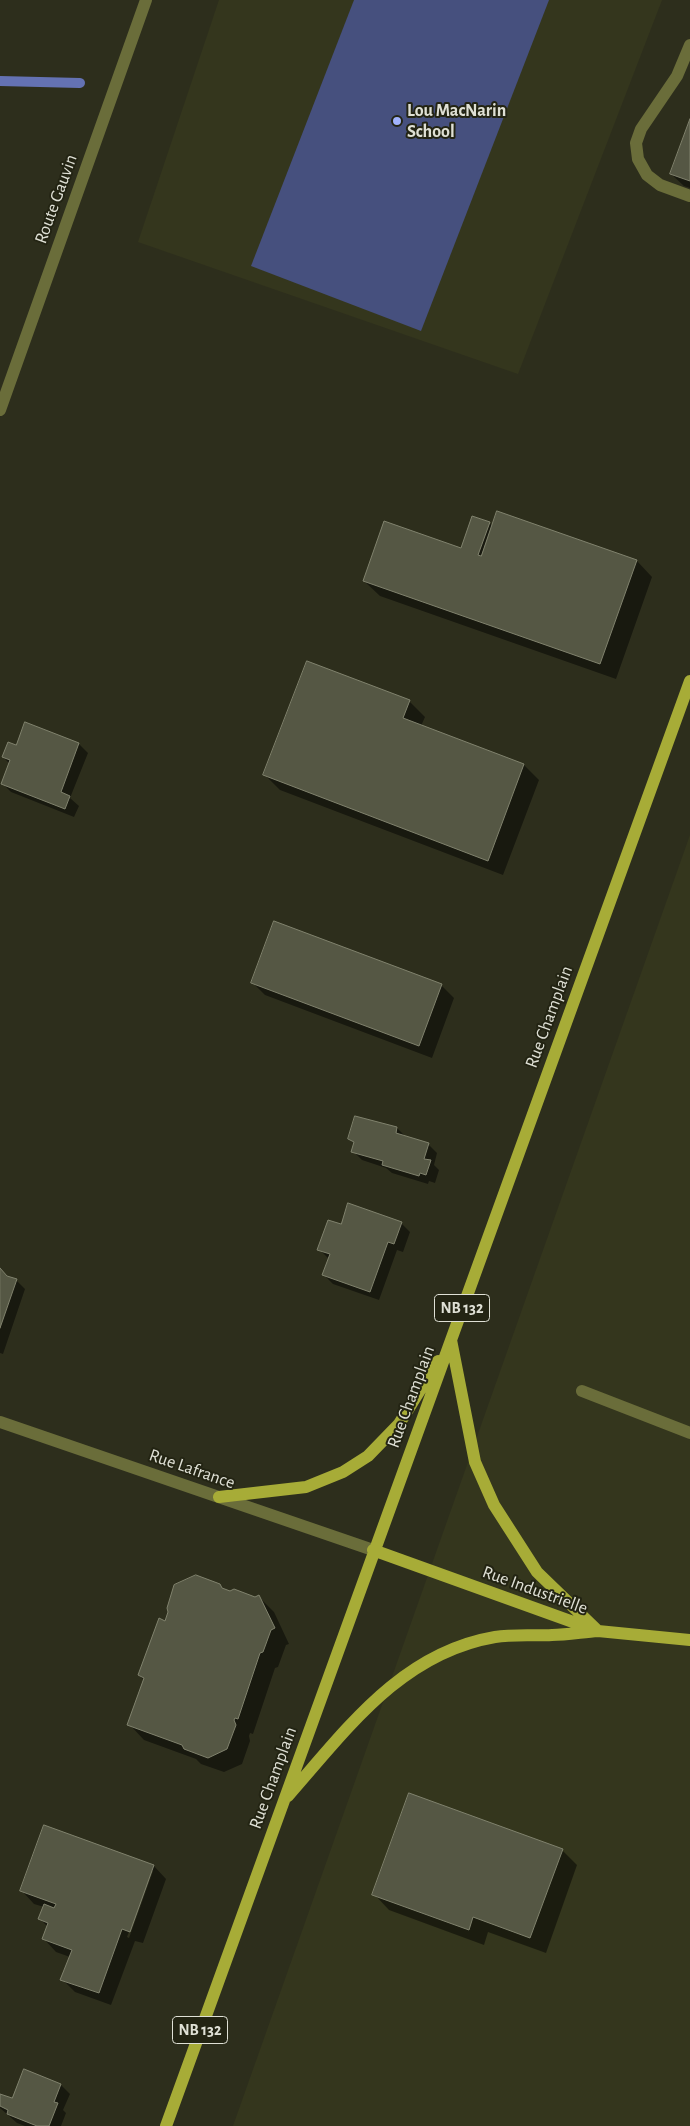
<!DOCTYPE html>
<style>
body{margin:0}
canvas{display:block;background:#2d2e1c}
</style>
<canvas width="690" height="2126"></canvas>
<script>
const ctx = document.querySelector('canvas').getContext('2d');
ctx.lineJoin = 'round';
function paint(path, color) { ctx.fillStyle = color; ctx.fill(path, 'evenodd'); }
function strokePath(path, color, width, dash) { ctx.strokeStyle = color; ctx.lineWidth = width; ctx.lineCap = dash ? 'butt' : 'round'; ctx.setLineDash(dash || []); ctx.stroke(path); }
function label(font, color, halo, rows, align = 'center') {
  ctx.font = font + ' "Alegreya Sans",sans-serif'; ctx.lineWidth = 4; ctx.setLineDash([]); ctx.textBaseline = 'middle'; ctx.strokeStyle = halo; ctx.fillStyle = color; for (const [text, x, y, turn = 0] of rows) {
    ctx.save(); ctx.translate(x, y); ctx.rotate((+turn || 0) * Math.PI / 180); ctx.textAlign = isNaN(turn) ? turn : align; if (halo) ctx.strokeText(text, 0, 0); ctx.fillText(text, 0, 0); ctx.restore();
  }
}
paint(new Path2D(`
 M219,0H662L518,374L138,242Z
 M690,835V2126H233Z`), '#34361d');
paint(new Path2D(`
 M354,0H549L421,331L251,266Z`), '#46507e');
paint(new Path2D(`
 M690,122V188L684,186L671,174Z
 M489,523L493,526L637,561L652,577L616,679L380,596L364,581L461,550Z
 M409,701L425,717L421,726L524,765L539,780L503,875L280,790L265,775Z
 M26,724L79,744L88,753L70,798L79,806L74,817L11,792L3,784L10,764L3,757L17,747Z
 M252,982L441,985L454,998L432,1058L265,995Z
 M356,1118L397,1128L406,1137L428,1144L437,1153L434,1165L439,1170L435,1183L429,1181L428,1184L392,1173L386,1168L362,1160L353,1151L355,1144L350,1139Z
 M401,1223L410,1232L403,1252L397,1250L379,1300L333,1284L324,1275L329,1259L319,1249L342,1226Z
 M0,1270L10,1278L16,1280L25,1289L3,1354L0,1353Z
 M219,1585L224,1590L255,1598L259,1597L274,1612L289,1644L286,1645L278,1667L275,1668L253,1734L250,1733L249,1736L250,1741L242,1764L224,1772L201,1764L196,1759L144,1740L129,1724L145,1681L139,1675L166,1623Z
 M45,1827L154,1866L166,1879L143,1943L135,1941L111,2005L75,1992L62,1979L70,1957L56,1952L44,1939L48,1927L40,1919L44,1907L34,1904L22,1891ZM151,1871H153L129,1938L127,1937Z
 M562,1850L577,1865L546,1953L488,1932L484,1945L389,1910L374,1894Z
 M25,2071L61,2085L70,2094L63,2110L66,2113L61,2126H25L17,2123L0,2108V2095L13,2100Z`), '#0007');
strokePath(new Path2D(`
 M0,81L80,83`), '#6472b3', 10);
const building = new Path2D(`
 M690,119V181L670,174Z
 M497,511L637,560L600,664L363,581L384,521L461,548L472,516L490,522L478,555L481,556Z
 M307,661L410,700L403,718L524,764L488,861L263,775Z
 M25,722L79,743L61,792L70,796L65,809L1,784L10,760L2,757L8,742L16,745Z
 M274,921L442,984L419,1046L251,983Z
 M355,1116L397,1127L396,1133L429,1143L424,1159L431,1160L426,1175L420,1173L419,1176L382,1165L383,1161L351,1152L354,1142L348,1139Z
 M348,1203L402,1222L394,1244L388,1242L370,1292L322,1275L330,1254L317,1250L328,1220L341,1224Z
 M0,1268L7,1276L17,1279L0,1328Z
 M196,1575L220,1584L222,1588L230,1591L234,1589L255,1597L259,1595L275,1628L271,1630L263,1652L260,1653L238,1719L235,1718L234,1720L236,1725L227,1749L208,1758L184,1749L182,1745L127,1725L144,1678L138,1675L159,1618L165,1621L168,1612L167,1608L174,1585Z
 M409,1793L563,1849L530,1938L473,1917L469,1930L372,1895Z
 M44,1825L154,1865L130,1932L122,1929L99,1993L60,1980L72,1950L42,1939L48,1923L38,1919L44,1904L54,1908L56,1904L20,1891Z
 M24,2069L61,2084L54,2102L58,2103L49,2126H37L7,2114L8,2110L0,2106V2094L12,2098Z`);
paint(building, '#555744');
strokePath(building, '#80826d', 1);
strokePath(new Path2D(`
 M690,45L677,76L641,129L636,143L638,159L647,175L660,185L690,196
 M0,410L146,0
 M582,1391L690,1433
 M0,1422L373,1550`), '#6a6d3a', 12);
strokePath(new Path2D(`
 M451,1340L475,1462L494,1505L537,1572L598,1631
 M219,1497L306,1487L343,1472L368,1456L399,1424L438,1361
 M373,1550L598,1631L690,1640
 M288,1796C347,1729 401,1653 495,1637C513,1634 534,1636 552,1635C567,1635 583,1632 598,1631
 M166,2126L690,681`), '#a7ac37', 12);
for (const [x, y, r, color] of [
 [397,121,5,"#a1b3fd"]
]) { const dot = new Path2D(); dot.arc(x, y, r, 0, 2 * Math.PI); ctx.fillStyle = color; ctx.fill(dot); strokePath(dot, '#232413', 2); }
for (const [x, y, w] of [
 [462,1308,55],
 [200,2030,55]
]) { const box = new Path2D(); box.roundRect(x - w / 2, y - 13.5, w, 27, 4); ctx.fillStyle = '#232413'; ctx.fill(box); strokePath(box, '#dfe0d5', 1); }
label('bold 16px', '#dfe0d5', null, [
 ["NB 132",462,1308],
 ["NB 132",200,2030]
]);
label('bold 18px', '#dfe0d5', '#232413', [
 ["Lou MacNarin",407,111],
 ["School",407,132]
], 'left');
label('18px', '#dfe0d5', '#232413', [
 ["Route Gauvin",56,199,-70],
 ["Rue Champlain",549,1017,-70],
 ["Rue Champlain",411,1397,-70],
 ["Rue Lafrance",192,1469,19],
 ["Rue Industrielle",535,1590,20],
 ["Rue Champlain",273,1778,-70]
]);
</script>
